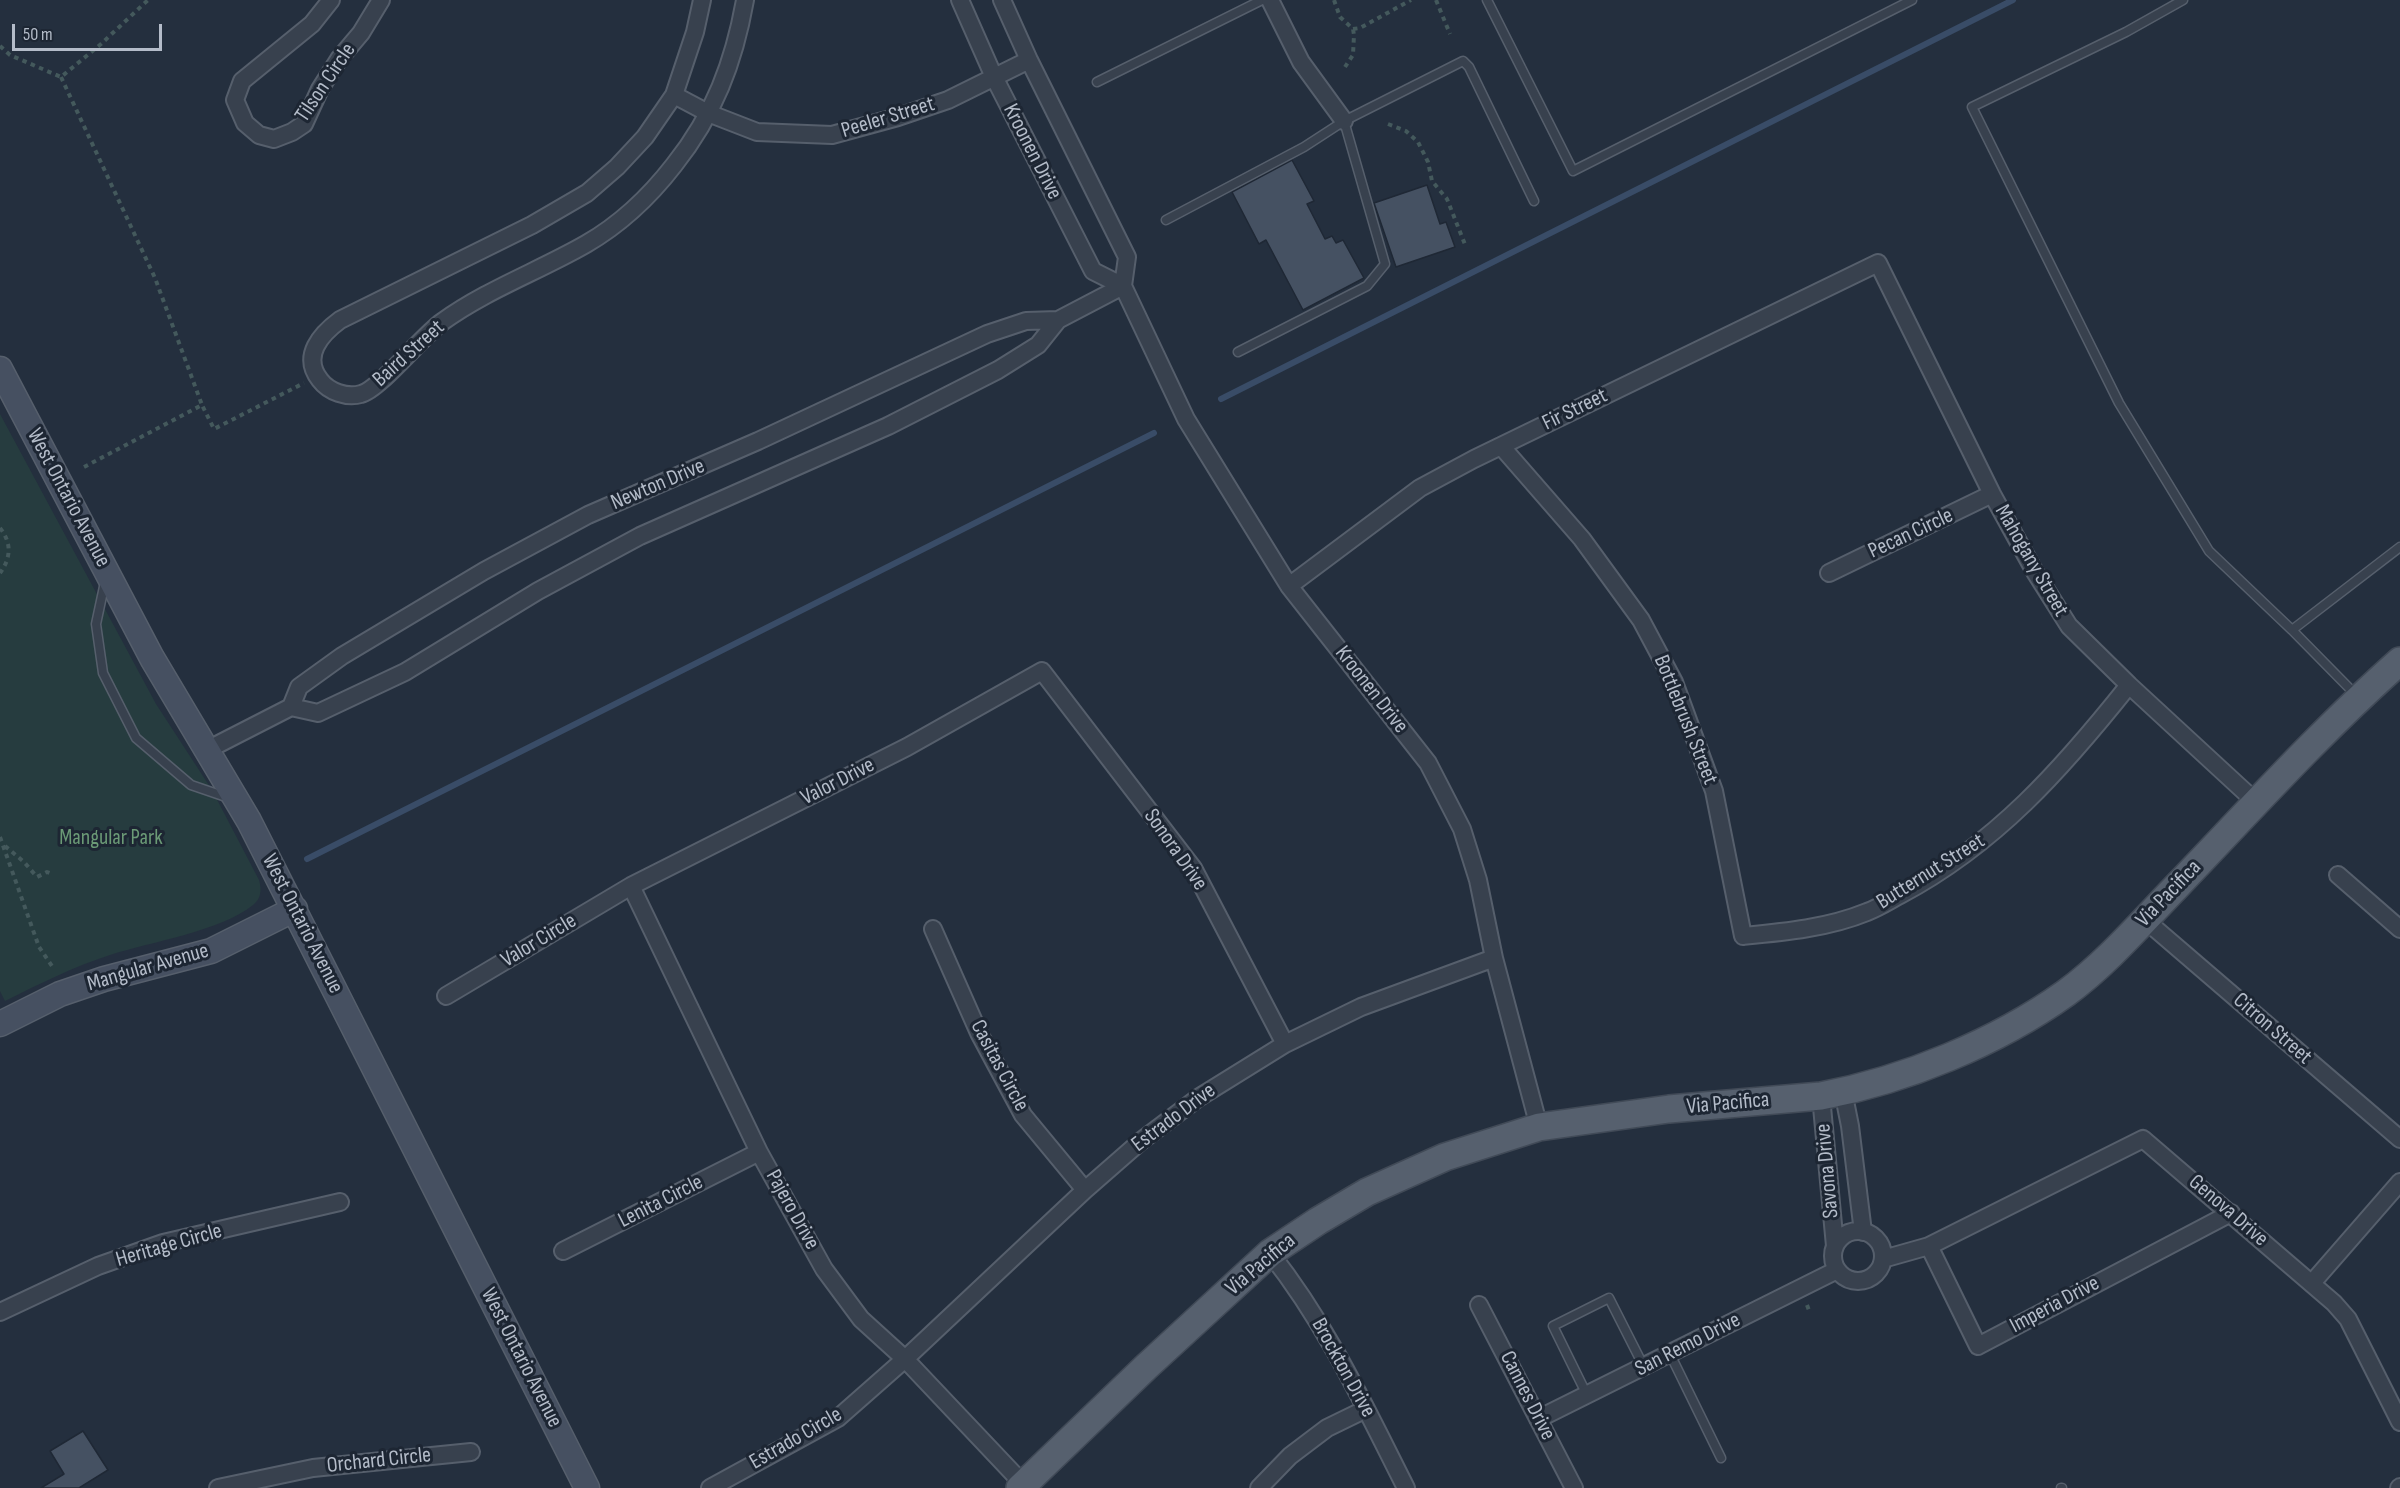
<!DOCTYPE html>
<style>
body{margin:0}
#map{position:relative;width:2400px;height:1488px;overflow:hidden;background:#242f3e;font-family:"Sofia Sans Condensed",sans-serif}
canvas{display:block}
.scale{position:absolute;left:12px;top:24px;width:150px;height:27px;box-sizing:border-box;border:3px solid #b4bcc9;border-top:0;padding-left:8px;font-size:18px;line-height:21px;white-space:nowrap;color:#b4bcc9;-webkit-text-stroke:4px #1d2633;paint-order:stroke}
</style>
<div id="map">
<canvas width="2400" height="1488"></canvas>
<div class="scale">50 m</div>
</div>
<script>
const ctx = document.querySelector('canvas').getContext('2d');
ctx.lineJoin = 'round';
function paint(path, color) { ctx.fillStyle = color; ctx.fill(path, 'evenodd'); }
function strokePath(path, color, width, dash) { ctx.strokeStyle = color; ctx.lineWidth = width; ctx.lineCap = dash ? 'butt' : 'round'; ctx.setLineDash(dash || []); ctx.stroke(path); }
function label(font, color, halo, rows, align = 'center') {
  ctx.font = font + ' "Sofia Sans Condensed",sans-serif'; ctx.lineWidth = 6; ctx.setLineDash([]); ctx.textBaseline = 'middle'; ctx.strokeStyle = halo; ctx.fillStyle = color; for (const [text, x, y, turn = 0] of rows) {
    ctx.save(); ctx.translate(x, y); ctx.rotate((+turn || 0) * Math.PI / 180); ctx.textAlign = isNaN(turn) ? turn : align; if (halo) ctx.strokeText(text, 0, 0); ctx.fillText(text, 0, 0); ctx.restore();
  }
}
paint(new Path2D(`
 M0,414L156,704L212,790L259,880C262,890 261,899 253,905C221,931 150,942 110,955C73,967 39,984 5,1001L0,991Z`), '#263c3f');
strokePath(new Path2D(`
 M1221,399L2013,0
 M307,859L1154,433`), '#394c67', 6);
const building = new Path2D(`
 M1292,160L1314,201L1307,204L1325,239L1332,236L1336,243L1343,240L1364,278L1303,310L1266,240L1259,244L1232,192Z
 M1427,185L1440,224L1446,222L1455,247L1396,267L1374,203Z
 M83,1431L108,1470L79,1488H41L64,1474L50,1451Z`);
paint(building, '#455162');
strokePath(building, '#1f2835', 1.5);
const lane = new Path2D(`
 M1487,0L1573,171L1912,0
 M2183,0L2126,32L1972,107L2119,403L2209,551L2292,630L2357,696
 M1097,82L1262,0
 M1166,220L1304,147L1344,121L1463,61L1469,67L1534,201
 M1238,352L1367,286L1385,264L1344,121
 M105,582L96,624L103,673L136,738L191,785L229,798
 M2292,630L2400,547
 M1670,1354L1721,1458
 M1587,1395L1553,1326L1609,1298L1644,1367
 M2061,1488H2062`);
const street = new Path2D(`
 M331,0L312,24L242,81L235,100L245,123L259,135L274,139L292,132L304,124L320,89L339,59L361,33L381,0
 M702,0L695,32L674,95L645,137L617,167L587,193L532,225L340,320C321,334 301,356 320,380C329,392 347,398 361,394C379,390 422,336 442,322C486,290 539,271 586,244C619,225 650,196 674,165C714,115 734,62 745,0
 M960,0L994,77L1093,271L1123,286
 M1002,0L1029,60L1127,257L1123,286L1186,419L1289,586L1428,763L1462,829L1478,880L1494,958L1539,1127
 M1270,0L1301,62L1344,121
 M674,95L708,113L757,132L832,135L898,117L948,100L1029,60
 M1501,446L1582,539L1641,620L1674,682L1714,791L1743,936C1785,932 1828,928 1867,912C1878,908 1889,901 1900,895C1996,844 2062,769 2129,685
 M1829,573L1992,494
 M1289,586L1420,488L1474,459L1878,263L1992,494L2035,572L2069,626L2129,685L2257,803
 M291,707L299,687L342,656L484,571L588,515L758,441L987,334L1026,321L1058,320
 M207,750L291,707L318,713L405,672L538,591L640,536L888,426L998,370L1038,345L1058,320L1123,286
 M2338,875L2400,929
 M631,886L759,1152L824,1269L861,1319L905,1359L1027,1488
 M2144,919L2400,1139
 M933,929L979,1033L1023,1115L1085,1190
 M446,996L631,886L907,747L1042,671L1193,868L1285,1044
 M1843,1091L1850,1126L1863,1232
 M1821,1096L1835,1246
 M1833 1256a25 25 0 1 1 50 0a25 25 0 1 1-50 0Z
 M1929,1246L1978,1346L2231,1213
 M563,1251L759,1152
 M1270,1253C1327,1325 1365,1407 1406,1488
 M1883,1259L1929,1246L2143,1139L2334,1303L2348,1319L2400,1422
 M2312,1283L2400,1182
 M1479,1305L1574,1488
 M0,1312L98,1266L163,1243L340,1202
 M1538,1419L1837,1270
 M218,1488L313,1468L471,1452
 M710,1488L838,1418L905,1359L1085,1190L1141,1141L1198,1098L1285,1044L1361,1007L1494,958
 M1259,1488L1290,1456L1327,1428L1366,1409
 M2399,1488L2400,1487`);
const secondary = new Path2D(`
 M0,369L152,658L249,821L587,1488
 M0,1024L60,994L104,979L211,951L295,909`);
const primary = new Path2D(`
 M1020,1488L1146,1367L1270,1253L1318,1221L1367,1192L1445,1157L1539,1127L1669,1109L1821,1096C1905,1080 1996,1043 2066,993C2107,963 2141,923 2177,886C2250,810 2321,731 2400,661`);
strokePath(lane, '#565f6c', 11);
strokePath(street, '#565f6c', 20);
strokePath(secondary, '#565f6c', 27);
strokePath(primary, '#414a57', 30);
strokePath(new Path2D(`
 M1334,0L1340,17L1353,29L1354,35L1353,55L1345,67
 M1436,0L1450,34
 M1353,29L1360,28L1411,0
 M0,46L10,55L61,77L101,44L148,0
 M61,77L155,278L202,405
 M1388,124L1406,131L1418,142L1428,162L1432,181L1447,199L1466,247
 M84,467L202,405L214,429L304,383
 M0,528C12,543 11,558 0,573
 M0,837L39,947L54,969
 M5,846L24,862L37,877L47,872L52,874
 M1807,1305L1810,1313`), '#44595c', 4, [4.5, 4.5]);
strokePath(lane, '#38414e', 8);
strokePath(street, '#38414e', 16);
strokePath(secondary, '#465061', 24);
strokePath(primary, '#56606e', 27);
label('22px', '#b4bcc9', '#1d2633', [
 ["Tilson Circle",326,83,-56],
 ["Peeler Street",888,118,-17],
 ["Kroonen Drive",1032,152,63],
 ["Baird Street",409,354,-42],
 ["Fir Street",1575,410,-26],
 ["Newton Drive",658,485,-23],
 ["West Ontario Avenue",68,498,62],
 ["Pecan Circle",1911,534,-25],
 ["Mahogany Street",2031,561,60],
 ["Kroonen Drive",1371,690,52],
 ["Bottlebrush Street",1685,720,68],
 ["Valor Drive",838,782,-27],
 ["Sonora Drive",1175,850,55],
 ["Butternut Street",1931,872,-32],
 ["Via Pacifica",2169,894,-46],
 ["West Ontario Avenue",302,924,63],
 ["Valor Circle",539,941,-31],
 ["Mangular Avenue",148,968,-16],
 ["Citron Street",2272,1029,41],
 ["Casitas Circle",999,1066,62],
 ["Via Pacifica",1728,1104,-5],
 ["Estrado Drive",1174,1118,-37],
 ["Savona Drive",1828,1171,-95],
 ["Lenita Circle",661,1202,-27],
 ["Pajero Drive",792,1210,61],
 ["Genova Drive",2228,1211,41],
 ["Heritage Circle",169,1246,-16],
 ["Via Pacifica",1261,1265,-40],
 ["Imperia Drive",2055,1305,-28],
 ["San Remo Drive",1688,1345,-27],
 ["West Ontario Avenue",521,1358,63],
 ["Brockton Drive",1343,1368,61],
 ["Cannes Drive",1527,1396,63],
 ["Estrado Circle",796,1439,-30],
 ["Orchard Circle",379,1461,-6]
]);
label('22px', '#6b9a76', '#1d2633', [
 ["Mangular Park",111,838]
]);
</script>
